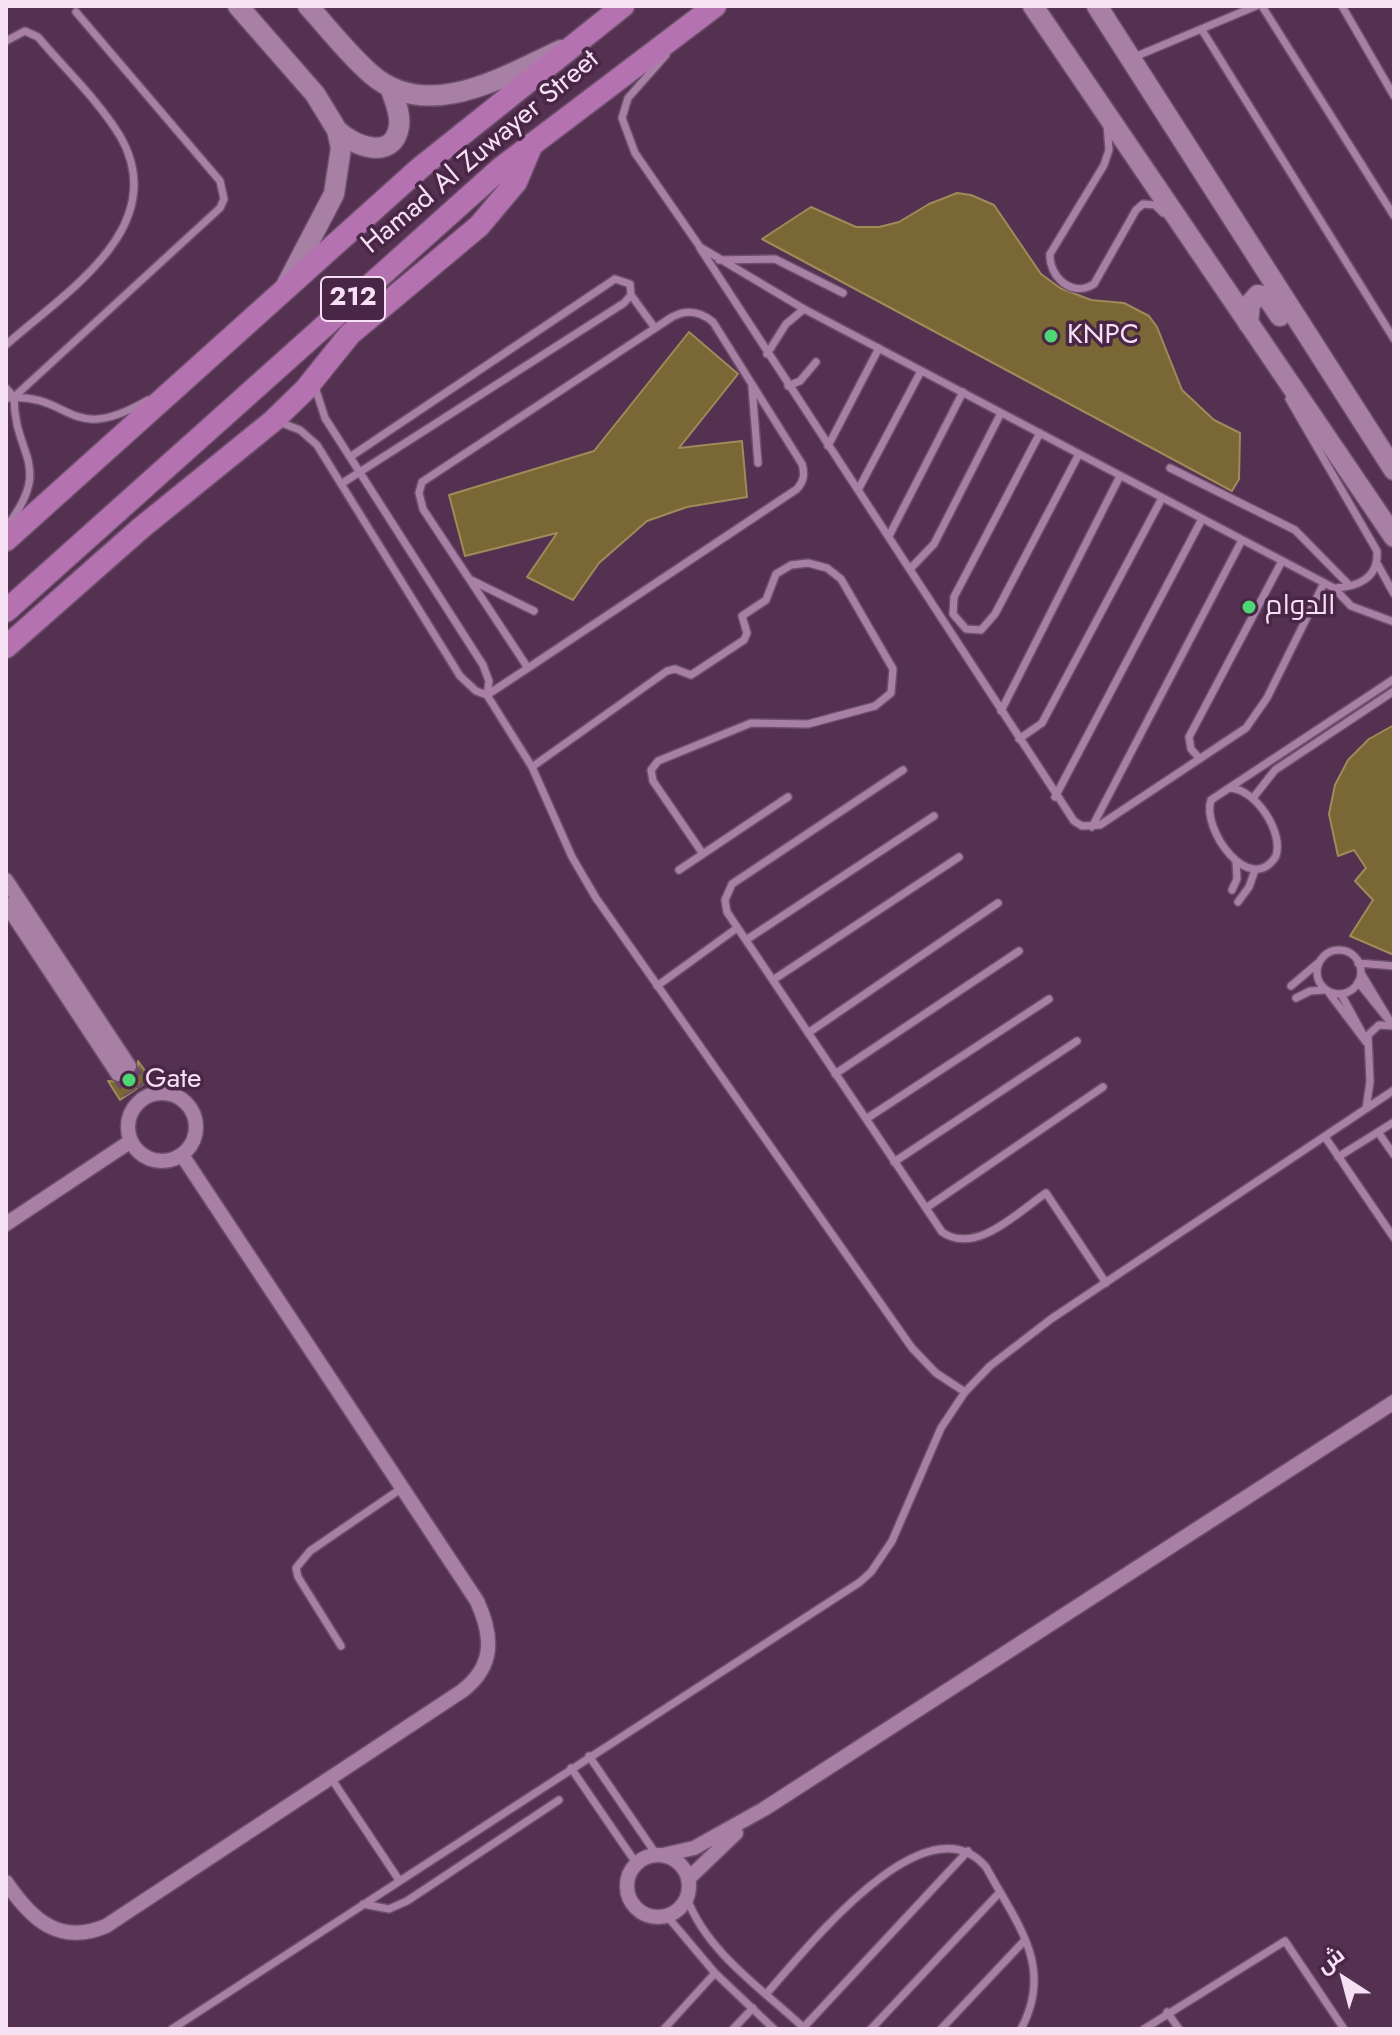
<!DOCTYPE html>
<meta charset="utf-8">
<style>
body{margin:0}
#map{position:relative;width:1400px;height:2035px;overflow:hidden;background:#543051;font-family:Jost,Cairo,sans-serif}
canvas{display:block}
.frame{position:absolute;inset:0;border:8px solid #f6e0f4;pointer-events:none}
.north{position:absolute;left:1304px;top:1939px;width:80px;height:80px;-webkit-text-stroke:6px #492646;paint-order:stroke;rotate:324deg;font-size:22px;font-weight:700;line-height:32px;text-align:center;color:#f6e0f4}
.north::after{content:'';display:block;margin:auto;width:28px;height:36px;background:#f6e0f4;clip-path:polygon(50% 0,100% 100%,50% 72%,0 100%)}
</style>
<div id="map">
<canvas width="1400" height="2035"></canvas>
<div class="frame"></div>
<div class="north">ش</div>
</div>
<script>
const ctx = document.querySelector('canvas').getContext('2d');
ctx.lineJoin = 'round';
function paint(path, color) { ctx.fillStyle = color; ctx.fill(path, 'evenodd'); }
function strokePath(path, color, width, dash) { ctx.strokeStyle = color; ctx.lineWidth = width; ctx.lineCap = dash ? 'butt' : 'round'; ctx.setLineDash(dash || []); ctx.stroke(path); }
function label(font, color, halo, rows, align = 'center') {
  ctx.font = font + ' Jost,Cairo,sans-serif'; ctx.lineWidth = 7; ctx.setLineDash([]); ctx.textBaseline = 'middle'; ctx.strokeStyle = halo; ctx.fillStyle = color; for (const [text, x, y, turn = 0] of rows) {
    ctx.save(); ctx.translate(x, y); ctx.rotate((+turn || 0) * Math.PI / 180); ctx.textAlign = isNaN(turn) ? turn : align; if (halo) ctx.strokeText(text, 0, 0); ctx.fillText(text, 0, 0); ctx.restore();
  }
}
const building = new Path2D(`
 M957,193L971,195L994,205L1041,274L1060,288L1091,300L1124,303L1149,316L1157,327L1182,390L1214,420L1240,433L1239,479L1232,491L762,239L811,207L856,227H879L899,222L929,204Z
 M689,332L738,374L679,448L742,441L747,497L687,507L647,521L599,563L573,600L527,577L557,533L465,556L449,495L594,451Z
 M1394,725V955L1350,936L1373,900L1355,881L1366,868L1354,850L1338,856L1329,814L1335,785L1348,760L1369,739Z
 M138,1061L151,1079L120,1100L108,1081L124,1082L138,1071Z`);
paint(building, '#796735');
strokePath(building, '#9e8b59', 2);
strokePath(new Path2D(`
 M129,1066L143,1085
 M118,1074L130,1093`), '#6c4a69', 14, [14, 7]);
const lane = new Path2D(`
 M1262,6L1394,216
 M1342,6L1394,96
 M1202,30L1394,339
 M6,41L25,31L38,37C65,69 98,100 120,136C173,227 64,293 6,345
 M666,55L628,98L622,118L635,153L700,247L804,309L1334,588L1351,606L1394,622
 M1132,58L1256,6
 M1107,125L1109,150L1104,165L1050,254C1049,277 1072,298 1094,284L1136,210L1143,204L1155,205L1163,213
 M700,248L1074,821L1082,826L1100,825L1246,728L1267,698L1324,583
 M719,260L775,259L843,293
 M631,295L655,328
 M767,354L786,324L804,309
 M788,386L800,381L816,362
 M315,387L325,418L483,665L489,681L487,695
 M752,387L758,463
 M6,388L14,397C14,457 54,464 7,526
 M14,397L220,208L224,199L220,181L76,12
 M6,398C73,392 67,447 148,400
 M1289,399L1377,551C1379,578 1358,587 1334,588
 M279,422L300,430L317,445L460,676L476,691L487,695L532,767L572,857L596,898L912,1348L936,1373L965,1392
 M1040,433L954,597L953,614L966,629L981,630L995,614L1079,454
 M828,446L879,348
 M1170,468L1295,530L1349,585
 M341,484L624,303L631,295L630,284L615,279L350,457
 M858,490L921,371
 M889,536L963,392
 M1378,565L1394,594
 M910,569L934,544L1001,413
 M471,580L534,611
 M487,695L528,668L797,489C804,481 805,474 802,464L713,322C700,311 687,309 672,317L422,482L419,493L423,509L528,668
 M1001,711L1120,476
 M1019,739L1042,723L1162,498
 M1200,759L1191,749L1189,737L1282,561
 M532,767L667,671L675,669L691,675L744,640L747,633L742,616L766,600L776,574L791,565L808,563L827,568L841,579L893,669L891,693L875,706L808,724L751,723L658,761L651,770L653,781L703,854
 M903,770L732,884L725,900L727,912L942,1232C976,1256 1019,1211 1046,1193L1106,1283
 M1229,788C1255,788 1284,832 1276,856C1250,898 1201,829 1211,800Z
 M1229,788L1394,679
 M1055,797L1202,519
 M1253,798L1275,770L1394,691
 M1092,827L1242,540
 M679,870L788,797
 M1232,890L1237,879L1236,862
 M1238,902L1249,887L1255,870
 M746,940L934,816
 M1317 972a22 22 0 1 1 44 0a22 22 0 1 1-44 0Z
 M1358,963L1394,966
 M1361,973L1393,1026
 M773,980L959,857
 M1358,982L1387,1018
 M657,986L737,928
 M1291,986L1318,963
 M1329,993L1366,1042
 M1341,994L1366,1040
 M1296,998L1310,991L1324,990
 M808,1033L998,903
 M835,1074L1019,951
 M1366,1109L1370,1082L1368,1035L1379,1025L1394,1026
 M866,1119L1049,999
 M1378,1132L1394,1155
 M1325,1137L1394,1238
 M1338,1157L1394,1122
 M894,1162L1077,1041
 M926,1208L1103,1087
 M341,1646L298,1577L296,1568L310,1551L402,1488
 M589,1756L656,1854
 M571,1768L636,1863
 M331,1778L399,1880
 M687,1898C706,1952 765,1991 805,2029
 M363,1904L389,1909L407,1901L559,1800
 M667,1916L715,1973L774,2029
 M767,1993C805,1951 925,1796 986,1867C1016,1923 1055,1966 1021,2029
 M1167,2012L1179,2029
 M804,2027L968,1851
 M172,2029L860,1582L871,1572L892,1541L941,1428L965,1392L990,1366L1051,1319L1394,1090
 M664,2029L715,1973
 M733,2029L753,2008
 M871,2029L1000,1892
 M941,2029L1025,1940
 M1144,2029L1285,1941L1344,2029`);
const street = new Path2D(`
 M6,880L129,1066
 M6,904L118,1074
 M128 1127a34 34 0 1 1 68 0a34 34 0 1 1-68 0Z
 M6,1224L131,1141
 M627 1886a31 31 0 1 1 62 0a31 31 0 1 1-62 0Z
 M663,1855L694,1848L764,1809L1394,1402
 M688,1879L736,1833
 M6,1882C31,1919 59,1946 106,1926L462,1691C495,1666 493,1636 477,1601L182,1155`);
const secondary = new Path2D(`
 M238,6L315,94L337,130L341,148L334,194L286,286
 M308,6C329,29 348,54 371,74C428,124 506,75 561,50
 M1033,6L1394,537
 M1097,6L1394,470
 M337,130C353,146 394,162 399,126C401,113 394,99 390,87
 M1248,323L1250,304L1258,295L1267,297L1280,316`);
const primary = new Path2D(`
 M6,540L420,168L623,6
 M6,611L501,168L715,6
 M6,647L141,528L273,421L305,390L350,334L479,226L516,182L532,144`);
strokePath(lane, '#6d4f6b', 10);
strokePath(street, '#6d4f6b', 17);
strokePath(secondary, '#6d4f6b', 23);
strokePath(primary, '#6d4f6b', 25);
strokePath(lane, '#a980a5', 7);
strokePath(street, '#a980a5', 14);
strokePath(secondary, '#a980a5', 20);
strokePath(primary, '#b473b0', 22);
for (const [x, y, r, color] of [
 [1051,336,8,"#4ed675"],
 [1249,607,8,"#4ed675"],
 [129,1080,8,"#4ed675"]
]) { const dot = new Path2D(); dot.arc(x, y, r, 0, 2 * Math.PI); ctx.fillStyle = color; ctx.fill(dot); strokePath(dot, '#492646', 3); }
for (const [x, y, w] of [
 [353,299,64]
]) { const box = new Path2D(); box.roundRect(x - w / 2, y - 22, w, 44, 6); ctx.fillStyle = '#492646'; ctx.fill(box); strokePath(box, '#f6e0f4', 2); }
label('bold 26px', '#f6e0f4', null, [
 ["212",353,299]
]);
label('28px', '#f6e0f4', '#492646', [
 ["Hamad Al Zuwayer Street",481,153,-40]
]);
label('28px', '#f6e0f4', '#492646', [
 ["KNPC",1067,336],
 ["الدوام",1265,607],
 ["Gate",145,1080]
], 'left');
</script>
